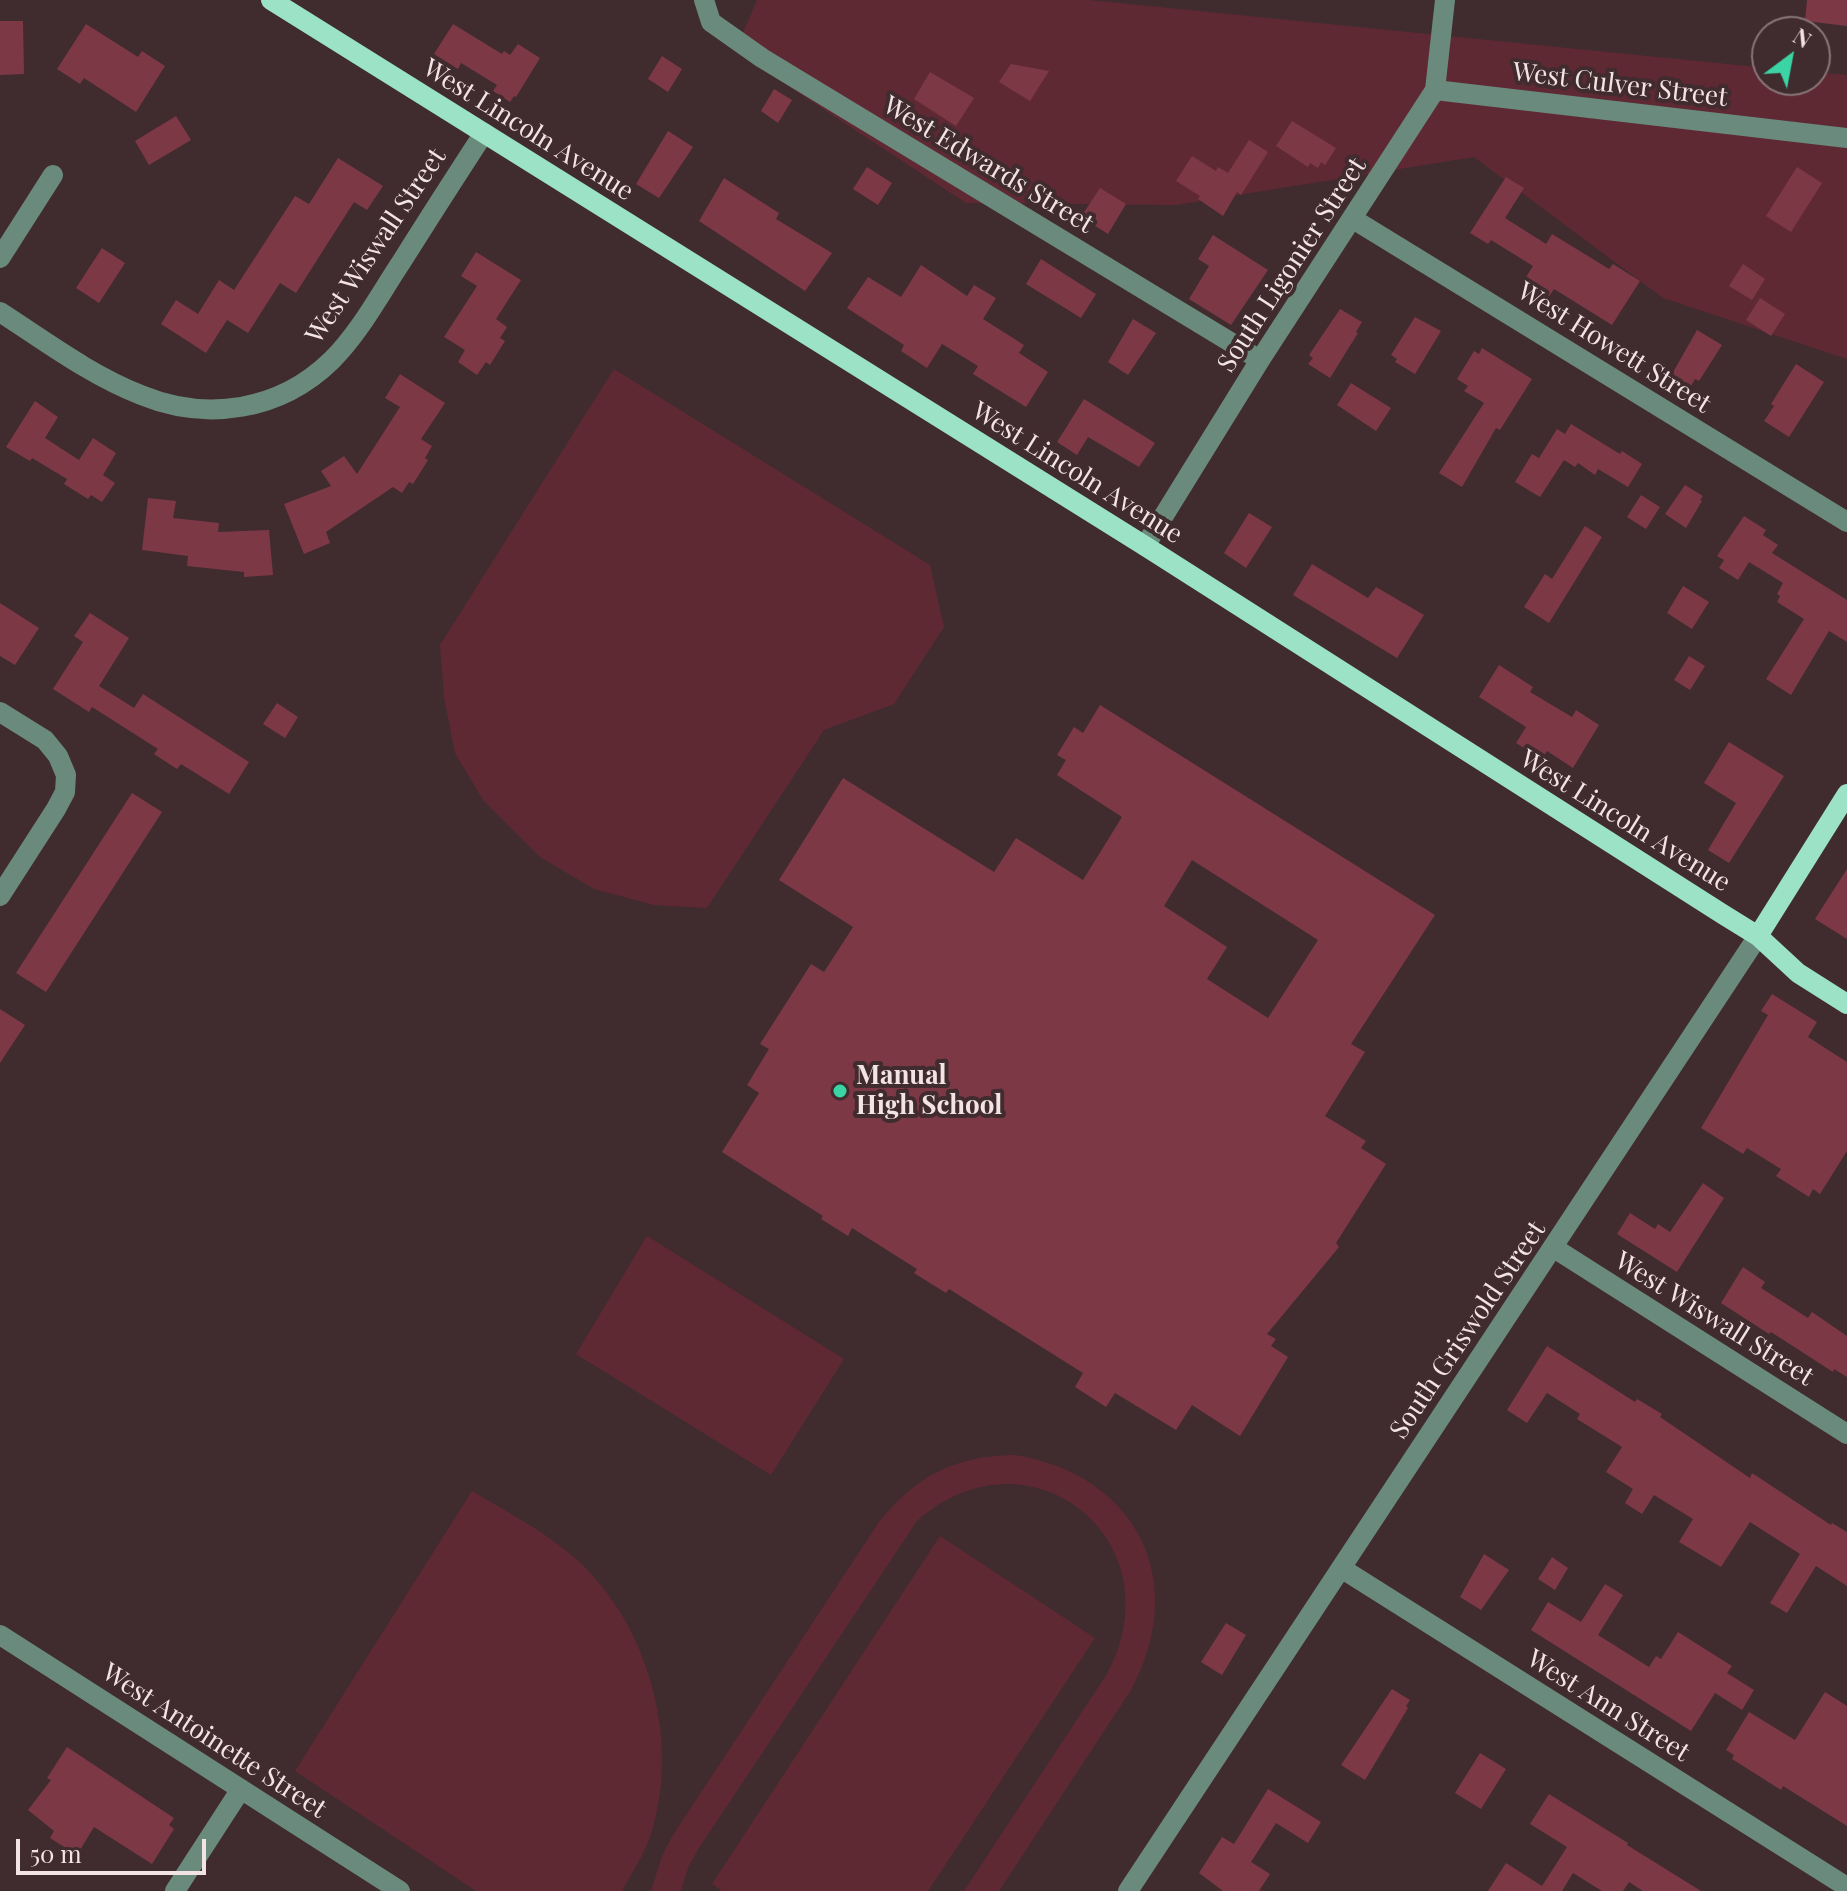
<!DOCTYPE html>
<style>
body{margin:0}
#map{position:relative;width:1847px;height:1891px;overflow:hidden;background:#402b2f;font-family:"Playfair Display",serif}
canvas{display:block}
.north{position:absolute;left:1751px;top:16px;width:80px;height:80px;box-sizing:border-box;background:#402b2f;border:2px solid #877578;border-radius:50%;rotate:32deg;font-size:22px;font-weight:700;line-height:32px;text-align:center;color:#f2e4e5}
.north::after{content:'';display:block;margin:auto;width:28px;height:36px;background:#3bd4a4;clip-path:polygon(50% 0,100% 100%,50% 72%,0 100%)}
.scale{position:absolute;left:16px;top:1839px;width:190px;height:36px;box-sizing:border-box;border:4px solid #f2e4e5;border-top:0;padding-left:10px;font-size:24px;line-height:28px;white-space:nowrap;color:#f2e4e5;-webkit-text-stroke:6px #402b2f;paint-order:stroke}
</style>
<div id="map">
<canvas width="1847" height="1891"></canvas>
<div class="north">N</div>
<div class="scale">50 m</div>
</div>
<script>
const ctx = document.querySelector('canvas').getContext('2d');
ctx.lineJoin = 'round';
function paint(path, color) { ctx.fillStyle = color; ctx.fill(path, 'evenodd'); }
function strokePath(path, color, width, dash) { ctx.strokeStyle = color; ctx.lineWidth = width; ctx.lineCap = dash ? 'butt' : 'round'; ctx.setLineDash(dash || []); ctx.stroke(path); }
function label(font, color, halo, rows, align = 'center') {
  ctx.font = font + ' "Playfair Display",serif'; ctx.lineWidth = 8; ctx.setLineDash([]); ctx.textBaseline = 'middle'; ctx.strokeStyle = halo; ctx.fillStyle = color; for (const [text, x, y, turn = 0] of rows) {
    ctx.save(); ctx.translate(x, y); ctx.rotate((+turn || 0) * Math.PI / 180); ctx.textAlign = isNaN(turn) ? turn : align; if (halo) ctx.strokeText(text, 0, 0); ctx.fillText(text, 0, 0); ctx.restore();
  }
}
paint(new Path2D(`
 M757,0H1089L1767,68V80H1815V72L1847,75V359L1663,298L1474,157L1176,205L966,203L735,51Z
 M614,369L930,565L944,627L894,704L824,730L707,908L654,905L594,889L540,857L483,800L455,753L444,697L440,645Z
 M647,1236L844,1359L771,1475L576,1354Z
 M1015,1455C1137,1475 1190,1581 1131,1690L999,1891H964L1107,1674C1179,1541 1029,1421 917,1521L697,1851L688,1868L681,1891H651L662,1856L673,1835L879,1522C917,1475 955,1456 1015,1455Z
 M472,1491C504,1510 540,1529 569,1553C646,1616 681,1736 652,1831C646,1852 632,1872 622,1891H476L295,1771Z
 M940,1536L1095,1638L928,1891H722L712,1884Z`), '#5f2934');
paint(new Path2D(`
 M1807,0H1847V26L1805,21Z
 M0,21H23L24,74L0,75Z
 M86,24L138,57L142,51L165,66L136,112L84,78L80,84L57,69Z
 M453,24L502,54L504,51L510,55L518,44L540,58L516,97L514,96L510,102L493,91L497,85L461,63L458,69L434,54Z
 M662,56L682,69L668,92L648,79Z
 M1011,64L1049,71L1030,101L999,82Z
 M930,72L974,98L956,126L914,99Z
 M774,89L792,100L778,123L761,111Z
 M176,116L191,140L149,165L135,141Z
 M1292,121L1336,148L1325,165L1321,162L1318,168L1310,163L1308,167L1276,146Z
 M668,131L693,147L659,198L636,184Z
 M1249,140L1268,152L1241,195L1237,192L1223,216L1198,199L1200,196L1176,181L1192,156L1216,171L1218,167L1228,173Z
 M338,158L383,186L367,210L354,202L296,293L280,283L248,333L227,320L206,353L161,324L176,300L198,314L219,280L234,290L295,196L309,204Z
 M867,167L892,183L878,205L853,189Z
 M1797,167L1822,183L1791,232L1766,216Z
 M1506,177L1524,188L1505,218L1546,244L1552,234L1609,269L1613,264L1640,281L1612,325L1554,289L1548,298L1523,282L1533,266L1491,240L1488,244L1470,233Z
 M724,178L779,213L776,219L832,253L805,291L699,221Z
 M1100,188L1126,204L1108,234L1081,217Z
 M1213,235L1268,270L1231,325L1189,299L1209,266L1198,259Z
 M102,248L125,263L99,303L76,288Z
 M476,252L521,280L496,319L507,327L500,338L505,341L490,365L486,362L477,375L458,362L465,350L444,337L477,286L461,276Z
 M1041,259L1096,294L1081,318L1026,284Z
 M1743,264L1765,279L1752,300L1729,286Z
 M921,265L967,296L974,285L996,298L983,319L1024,345L1019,353L1048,372L1026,407L973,374L978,366L942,344L927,368L901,351L904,345L847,308L868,277L901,297Z
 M1760,298L1785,314L1771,336L1746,320Z
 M1340,309L1362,322L1356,332L1358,333L1330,378L1308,364L1313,358L1309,355Z
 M1415,317L1441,331L1415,374L1395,362L1397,359L1391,355Z
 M1133,319L1156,333L1128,375L1108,362Z
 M1697,330L1722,345L1699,381L1695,379L1691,386L1672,374Z
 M1482,348L1532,379L1500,430L1496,428L1462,487L1439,473L1484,403L1464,391L1468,386L1457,379L1474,351L1479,354Z
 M1796,364L1824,382L1789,437L1764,421L1774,406L1771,404Z
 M400,374L445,403L421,439L432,446L425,458L428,460L413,484L409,482L402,493L393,487L326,532L330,543L304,554L284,504L331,486L321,471L344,456L357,474L400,407L385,398Z
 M1351,383L1391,408L1376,431L1337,405Z
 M1084,399L1155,443L1139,467L1088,437L1077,455L1057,442Z
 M35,401L58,417L45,438L79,460L93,438L116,453L103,475L115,483L102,502L91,495L88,499L64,484L67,479L32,458L30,461L6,447Z
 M1571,424L1620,454L1622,451L1642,464L1628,487L1598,469L1595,475L1578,463L1575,467L1564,460L1540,497L1515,482L1532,454L1539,458L1557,429L1565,434Z
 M1685,485L1703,496L1700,500L1702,501L1686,528L1665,514Z
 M1641,495L1660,507L1646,529L1627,517Z
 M148,498L176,501L173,518L219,523L218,532L269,530L273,575L244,577V572L187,566L188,556L142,550Z
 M1249,513L1272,527L1246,568L1224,553Z
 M1744,516L1766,530L1763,535L1778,545L1772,553L1847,600V642L1829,631L1791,695L1766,679L1804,619L1777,602L1780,596L1777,594L1783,583L1749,562L1738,580L1719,568L1724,560L1717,556Z
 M1585,526L1602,537L1549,623L1524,607L1545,574L1552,579Z
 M1312,564L1368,598L1376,587L1424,615L1397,658L1293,595Z
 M1683,586L1709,602L1692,629L1667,613Z
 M0,603L39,628L15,665L0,656Z
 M90,613L129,638L99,686L134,708L143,694L249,762L229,794L181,764L177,769L154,754L158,749L92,707L89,712L53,689L83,642L74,636Z
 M1689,656L1705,666L1690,690L1674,680Z
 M1499,665L1533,687L1530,692L1572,717L1576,710L1599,725L1573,768L1547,751L1542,759L1516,743L1526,727L1479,697Z
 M277,703L298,717L285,738L263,724Z
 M1100,705L1435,915L1351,1044L1365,1052L1325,1116L1366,1141L1361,1148L1386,1164L1336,1243L1339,1247L1267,1334L1276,1339L1271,1346L1288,1357L1240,1436L1192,1405L1176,1430L1115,1393L1106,1407L1075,1387L1083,1373L949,1289L946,1293L914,1273L917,1269L852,1228L848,1236L821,1219L823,1216L722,1152L759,1093L747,1085L769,1049L760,1044L811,964L824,972L853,927L779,880L843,778L994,872L1016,838L1083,880L1122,817L1057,775L1066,760L1057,755L1074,727L1083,733ZM1192,860L1318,940L1268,1018L1207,979L1227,947L1164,906Z
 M1729,742L1784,776L1729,863L1708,850L1736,803L1704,783Z
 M132,793L162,812L46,992L16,973Z
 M1847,869V939L1815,919Z
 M1772,994L1817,1022L1808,1037L1847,1062V1151L1820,1194L1813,1189L1809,1197L1776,1176L1781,1169L1747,1148L1743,1154L1701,1128L1768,1015L1761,1011Z
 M0,1009L25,1025L0,1063Z
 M1703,1183L1724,1198L1677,1272L1617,1234L1630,1213L1655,1229L1658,1224L1670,1232Z
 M1743,1267L1765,1282L1761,1288L1808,1318L1812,1312L1847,1336V1377L1834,1369L1833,1372L1771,1332L1769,1334L1721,1303Z
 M1547,1346L1635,1402L1637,1399L1662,1414L1660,1417L1750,1478L1752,1473L1831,1525L1832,1523L1847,1532V1586L1816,1566L1787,1613L1770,1603L1800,1554L1750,1522L1721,1567L1679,1542L1693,1519L1654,1495L1642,1514L1625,1503L1633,1489L1606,1472L1622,1447L1577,1419L1580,1414L1547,1393L1527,1423L1507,1410Z
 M1484,1554L1509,1570L1481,1610L1460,1597Z
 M1552,1557L1568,1568L1555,1590L1538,1579Z
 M1605,1584L1623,1595L1598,1635L1649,1667L1656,1656L1661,1659L1678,1632L1732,1666L1727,1673L1754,1690L1742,1710L1715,1693L1691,1731L1531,1630L1548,1602L1581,1622Z
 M1226,1623L1246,1635L1222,1675L1201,1662Z
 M1392,1689L1410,1700L1406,1706L1408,1708L1365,1780L1341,1765Z
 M1825,1692L1847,1706V1826L1783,1786L1781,1790L1732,1759L1734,1755L1726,1750L1749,1712L1795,1740Z
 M67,1747L174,1818L169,1825L174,1829L152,1864L94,1827L77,1855L50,1838L54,1831L28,1810L51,1780L47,1778Z
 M1480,1753L1506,1769L1481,1809L1455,1793Z
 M1268,1789L1321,1822L1308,1843L1276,1823L1251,1862L1270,1874L1259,1891H1223L1199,1873L1222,1837L1234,1844Z
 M1549,1794L1628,1843L1627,1845L1701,1891H1643L1629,1882L1623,1891H1602L1573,1873L1562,1891H1488L1506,1863L1542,1886L1567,1847L1530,1824Z`), '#7d3846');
strokePath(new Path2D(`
 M704,0L711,22L762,58L1260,360
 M1435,90L1847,138
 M1353,219L1847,522
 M0,258L53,175
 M0,312C45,341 90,375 141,395C207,422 280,411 332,360C360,332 380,294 402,261C429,218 456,176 484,133
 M1145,546L1260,360L1435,90L1445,0
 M0,712L45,740L58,756L66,775L65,792L56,809L0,896
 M1554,1248L1847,1434
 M1341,1568L1847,1887
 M0,1635L400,1891
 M175,1891L241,1789
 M1128,1891L1758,936`), '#698a7c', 20);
strokePath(new Path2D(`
 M271,0L1145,546L1724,915L1758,936L1798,973L1847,1004
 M1758,936L1847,794`), '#9be2c6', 20);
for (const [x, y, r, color] of [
 [840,1091,8,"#3bd4a4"]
]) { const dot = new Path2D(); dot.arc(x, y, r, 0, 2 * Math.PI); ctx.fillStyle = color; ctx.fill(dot); strokePath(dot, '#402b2f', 3); }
label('26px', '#f2e4e5', '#402b2f', [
 ["West Culver Street",1620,85,7],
 ["West Lincoln Avenue",528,130,32],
 ["West Edwards Street",988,165,31],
 ["West Wiswall Street",376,246,-56],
 ["South Ligonier Street",1292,265,-57],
 ["West Howett Street",1614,348,32],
 ["West Lincoln Avenue",1077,473,32],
 ["West Lincoln Avenue",1625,821,32],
 ["West Wiswall Street",1714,1319,32],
 ["South Griswold Street",1468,1330,-56],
 ["West Ann Street",1608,1706,32],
 ["West Antoinette Street",214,1741,33]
]);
label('bold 26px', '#f2e4e5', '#402b2f', [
 ["Manual",856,1076],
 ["High School",856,1106]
], 'left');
</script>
